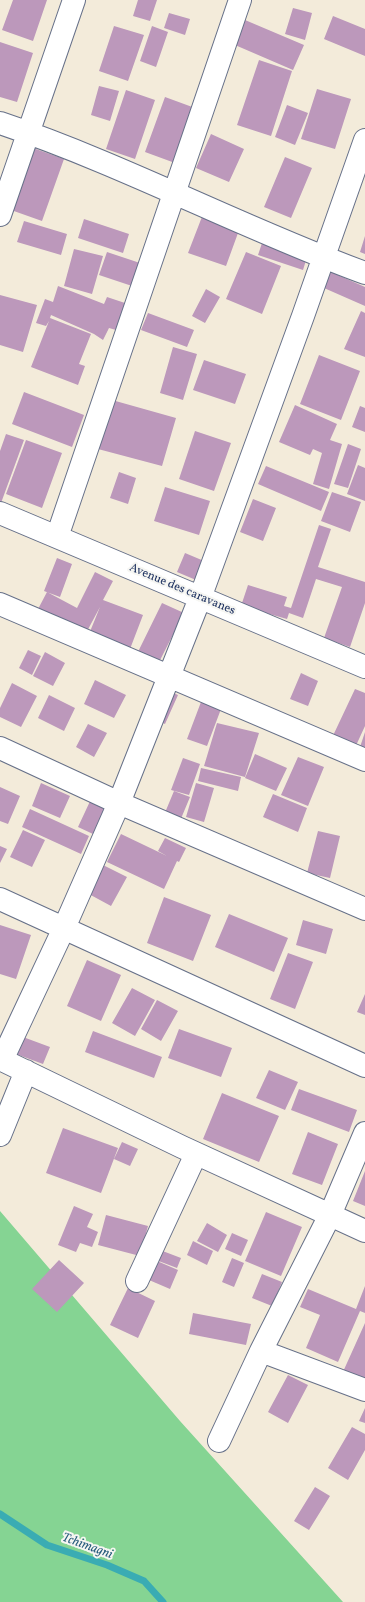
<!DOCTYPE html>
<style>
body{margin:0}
canvas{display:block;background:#f3ebda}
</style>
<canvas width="365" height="1602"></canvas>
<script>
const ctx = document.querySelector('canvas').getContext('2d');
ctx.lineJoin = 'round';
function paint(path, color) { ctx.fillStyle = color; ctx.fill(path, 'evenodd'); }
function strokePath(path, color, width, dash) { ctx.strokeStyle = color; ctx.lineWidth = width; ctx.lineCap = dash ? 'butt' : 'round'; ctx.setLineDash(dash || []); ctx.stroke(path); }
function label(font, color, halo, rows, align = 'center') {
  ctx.font = font + ' Vollkorn,serif'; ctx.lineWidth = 4; ctx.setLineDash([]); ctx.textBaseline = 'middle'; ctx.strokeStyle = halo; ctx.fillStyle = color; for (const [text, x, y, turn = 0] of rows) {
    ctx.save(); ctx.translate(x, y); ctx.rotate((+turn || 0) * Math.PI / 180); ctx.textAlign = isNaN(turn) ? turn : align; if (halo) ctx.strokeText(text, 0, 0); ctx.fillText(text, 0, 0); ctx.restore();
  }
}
paint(new Path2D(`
 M0,1211L180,1421L343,1602H0Z`), '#85d493');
strokePath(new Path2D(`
 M0,1514L47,1545L107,1565L144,1581L163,1602`), '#3aacb3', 7);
paint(new Path2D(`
 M13,0H47L33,41L2,30Z
 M138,0H157L150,21L133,16Z
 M293,8L312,13L305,40L285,34Z
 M169,13L190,19L185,35L164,28Z
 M333,16L365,29V56L324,39Z
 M245,20L304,45L293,70L235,45Z
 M114,26L144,35L128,81L99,71Z
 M152,26L168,32L156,67L140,61Z
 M0,42L33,53L17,102L0,97Z
 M259,60L292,71L271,136L237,125Z
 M99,86L119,91L110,121L91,115Z
 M317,89L351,99L335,149L301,139Z
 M126,90L155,100L135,159L106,149Z
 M165,97L195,108L175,163L145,152Z
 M287,105L308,113L295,145L275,137Z
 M211,134L244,149L229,182L196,168Z
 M33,148L64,159L42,221L11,210Z
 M285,157L312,168L291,218L264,207Z
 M205,209L242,222L226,266L188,253Z
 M84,219L129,234L123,253L78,238Z
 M24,221L67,234L61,255L17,242Z
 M365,236V254L360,252Z
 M263,240L308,254L303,270L258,255Z
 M74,249L103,256L92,294L64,286Z
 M107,252L140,263L132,286L99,275Z
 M246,252L281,266L262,314L226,299Z
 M331,272L365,287V306L324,288Z
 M58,286L104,304L107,297L128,304L116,330L109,328L103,340L94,334L51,315L50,318L91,334L79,364L85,366L78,385L31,367L49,321L46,326L36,323L45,299L53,302Z
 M206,289L220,297L205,323L192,316Z
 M0,295L37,305L23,352L0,345Z
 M361,311L365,313V357L344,349Z
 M148,313L194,330L187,347L141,330Z
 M173,347L197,354L183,400L160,393Z
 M319,355L360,371L341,420L300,404Z
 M204,360L246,374L235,404L193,390Z
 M24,392L84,415L72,447L12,424Z
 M112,400L176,418L162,466L98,449Z
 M295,405L337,424L330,440L342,444L329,489L313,484L322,453L313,449L310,455L279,442Z
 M360,406L365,408V432L352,427Z
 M195,431L231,443L214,491L179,479Z
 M6,434L24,440L1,503L0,502V451Z
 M26,440L62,453L42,508L6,494Z
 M348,444L361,449L348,488L334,484Z
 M358,465L365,468V501L347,494Z
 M266,466L329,492L321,511L258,484Z
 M119,472L136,478L128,504L110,498Z
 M165,487L210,501L199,535L154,521Z
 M332,492L361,502L350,532L321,521Z
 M253,499L276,508L263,541L240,532Z
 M319,525L331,529L318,567L365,582V603L350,647L324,638L342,587L316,579L303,618L289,613L287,619L241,606L248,585L287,597L284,606L291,608Z
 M185,553L204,561L196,580L177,572Z
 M57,558L72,564L60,597L44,591Z
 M95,572L113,581L103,600L143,615L130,649L89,634L100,607L85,635L37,611L47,592L77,608Z
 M162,603L184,613L156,668L135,658Z
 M28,650L41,656L32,675L19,668Z
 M45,652L65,663L53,686L33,676Z
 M301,673L318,681L308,706L290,699Z
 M95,680L126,695L114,718L84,704Z
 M12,683L37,696L21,727L0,717V708Z
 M158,686L178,695L165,724L145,715Z
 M355,689L365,693V726L353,752L330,742Z
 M49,695L75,708L64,731L38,718Z
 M201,702L221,709L207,746L187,739Z
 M217,723L259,733L245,777L204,766Z
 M88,724L107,733L94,757L76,747Z
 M365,732V749L360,747Z
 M255,754L287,768L276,791L245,778Z
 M298,757L324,767L308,806L281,795Z
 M183,758L200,764L189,795L171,790Z
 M201,768L241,777L238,791L198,781Z
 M41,783L70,796L60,818L32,806Z
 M196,783L214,788L204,822L186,817Z
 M0,787L20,796L8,824L0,821Z
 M174,791L190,797L180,821L164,815Z
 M273,794L307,808L298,832L263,817Z
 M92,797L107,804L93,834L78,827Z
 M30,809L89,836L81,854L22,827Z
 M23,830L45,840L32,867L10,857Z
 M318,831L340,836L330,878L307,873Z
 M121,834L167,856L158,851L165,838L186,848L179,862L177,861L164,889L107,862Z
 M0,846L7,849L0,863Z
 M103,865L127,877L111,906L87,893Z
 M164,897L211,915L193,961L147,943Z
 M229,914L288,938L274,972L215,947Z
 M303,920L333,929L326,954L296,945Z
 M0,925L31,935L16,979L0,974Z
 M288,953L313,962L295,1009L270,999Z
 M87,960L121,975L101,1021L67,1006Z
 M132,988L155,1000L135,1036L112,1023Z
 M365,994V1015L357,1012Z
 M157,1000L178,1011L161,1041L141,1029Z
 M179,1029L232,1048L221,1077L168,1058Z
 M93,1031L162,1057L154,1078L85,1052Z
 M23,1037L50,1047L43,1064L16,1054Z
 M269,1070L298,1082L285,1110L256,1098Z
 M299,1089L357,1110L349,1132L291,1110Z
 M222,1093L279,1116L259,1162L203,1139Z
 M63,1128L118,1148L101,1193L46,1173Z
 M308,1132L338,1144L322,1185L292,1174Z
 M122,1142L138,1149L130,1166L114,1159Z
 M365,1171V1206L353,1201Z
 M74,1206L93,1214L87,1227L98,1232L92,1247L80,1243L76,1252L58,1245Z
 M266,1212L302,1227L281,1276L245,1261Z
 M106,1215L148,1226L140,1256L98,1245Z
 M207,1223L227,1235L218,1252L197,1241Z
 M232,1233L248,1240L241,1256L225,1249Z
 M193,1241L213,1251L207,1265L187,1255Z
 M160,1250L181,1258L177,1268L156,1260Z
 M232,1258L244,1263L234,1287L222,1282Z
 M59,1260L84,1283L57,1312L32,1289Z
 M157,1261L178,1270L170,1289L149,1280Z
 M262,1274L282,1282L272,1306L252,1298Z
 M365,1286V1313L360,1311L338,1362L306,1348L320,1315L300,1307L308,1289L356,1309Z
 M128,1288L155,1301L138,1338L110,1325Z
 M193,1313L251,1324L246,1345L189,1334Z
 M365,1323V1384L342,1374Z
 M288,1375L308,1385L288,1423L268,1412Z
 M365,1408V1423L359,1421Z
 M352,1427L365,1434V1450L348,1480L328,1468Z
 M315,1487L330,1496L309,1530L294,1521Z`), '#bc98bb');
const minor = new Path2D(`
 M0,123C125,165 242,228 365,273
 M0,215L74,0
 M0,513L365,667
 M57,537L240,0
 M0,604L365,760
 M0,748L119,803L365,909
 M0,899L365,1066
 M0,1059L182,1147L365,1231
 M2,1060L64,928L119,803L200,598L303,316L365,140
 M0,1135L26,1071
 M137,1281L196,1154
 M261,1351L365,1390
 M219,1441L261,1351L330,1215L365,1133`);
strokePath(minor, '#677189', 24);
strokePath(minor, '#fff', 22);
label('12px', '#1b2f5e', '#f6f6f2', [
 ["Avenue des caravanes",182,590,23]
]);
label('italic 13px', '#265b7c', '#f6f6f2', [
 ["Tchimagni",87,1547,20]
]);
</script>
